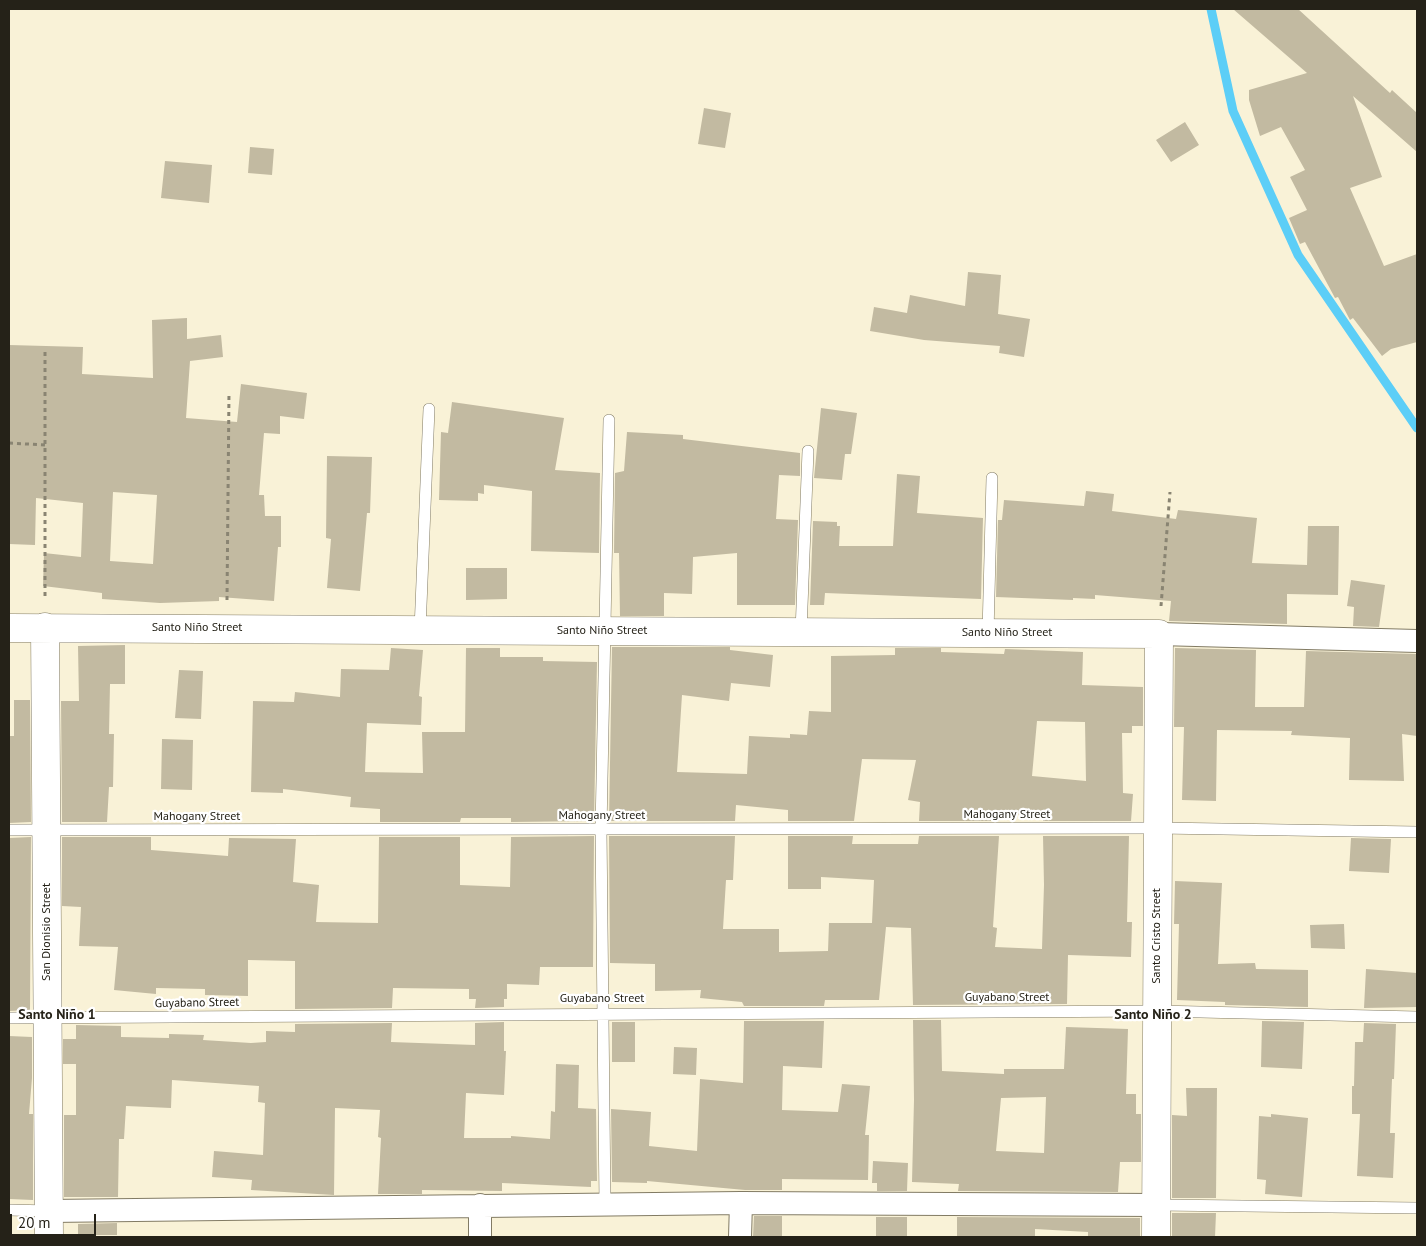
<!DOCTYPE html>
<meta charset="utf-8">
<style>
body{margin:0}
#map{position:relative;width:1426px;height:1246px;overflow:hidden;background:#f9f2d7;font-family:"PT Sans",sans-serif}
canvas{display:block}
.frame{position:absolute;inset:0;border:10px solid #252218;pointer-events:none}
.scale{position:absolute;left:10px;top:1214px;width:86px;height:22px;box-sizing:border-box;border:2px solid #252218;border-top:0;padding-left:6px;font-size:15px;line-height:18px;white-space:nowrap;color:#252218;-webkit-text-stroke:4px #fff;paint-order:stroke}
</style>
<div id="map">
<canvas width="1426" height="1246"></canvas>
<div class="frame"></div>
<div class="scale">20 m</div>
</div>
<script>
const ctx = document.querySelector('canvas').getContext('2d');
ctx.lineJoin = 'round';
function strokePath(path, color, width, dash) { ctx.strokeStyle = color; ctx.lineWidth = width; ctx.lineCap = dash ? 'butt' : 'round'; ctx.setLineDash(dash || []); ctx.stroke(path); }
function paint(path, color) { ctx.fillStyle = color; ctx.fill(path, 'evenodd'); }
function label(font, color, halo, rows, align = 'center') {
  ctx.font = font + ' "PT Sans",sans-serif'; ctx.lineWidth = 4.5; ctx.setLineDash([]); ctx.textBaseline = 'middle'; ctx.strokeStyle = halo; ctx.fillStyle = color; for (const [text, x, y, turn = 0] of rows) {
    ctx.save(); ctx.translate(x, y); ctx.rotate((+turn || 0) * Math.PI / 180); ctx.textAlign = isNaN(turn) ? turn : align; if (halo) ctx.strokeText(text, 0, 0); ctx.fillText(text, 0, 0); ctx.restore();
  }
}
strokePath(new Path2D(`
 M1211,9L1233,111L1298,255L1417,428`), '#5ccef7', 9);
paint(new Path2D(`
 M1233,9H1298L1390,93L1392,90L1417,113V152L1353,96L1382,177L1350,188L1384,266L1417,254V342L1391,349L1382,356L1353,318L1350,320L1338,297L1335,298L1305,242L1300,244L1289,218L1307,210L1290,177L1305,170L1281,127L1260,136L1249,100V90L1307,73Z
 M704,108L731,113L725,148L698,144Z
 M1185,122L1199,145L1171,162L1156,140Z
 M250,147L274,149L272,175L248,173Z
 M165,161L212,165L209,203L161,198Z
 M968,272L1001,275L998,314L1030,319L1024,357L999,353L1000,346L924,340L870,331L874,307L907,313L910,295L965,306Z
 M187,318V339L221,335L223,357L190,361L186,418L237,422L241,384L307,393L304,419L280,416V434L264,433L259,495H264L265,516H281V547H278L274,601L219,597V601L160,603L102,599V593L43,586L44,553L81,557L83,503L36,498L35,545L9,544V345L83,347L82,374L153,378L152,320ZM113,492L157,495L153,564L110,561Z
 M452,402L564,418L555,470L600,473L599,553L531,551L532,491L484,485V494L478,493V501L439,500L441,432L448,433Z
 M821,408L857,413L851,454H845L842,480L814,478Z
 M627,432L683,435V439L800,453V476L779,475L776,519L798,520L795,605H737V553L693,557L692,594L664,593V616H620L619,553H614L615,473L624,471Z
 M327,456L372,457L370,513H367L360,591L327,588L331,539L326,538Z
 M897,474L920,476L917,513L983,518L981,599L825,593L824,605H810L813,521L837,522V526H840L839,546H893Z
 M1086,491L1114,494L1112,511L1176,519L1178,510L1257,518L1252,563L1307,565L1308,526H1339L1338,595L1287,594V624L1169,621L1171,601L1095,595V599L1073,598V600L996,597L998,520H1002L1004,500L1084,506Z
 M466,568H507V599L466,600Z
 M1351,580L1385,585L1379,627L1353,626L1354,607L1347,606Z
 M125,645V684H110L109,734H114L113,787H109L107,822H115H62L61,701H79L78,646Z
 M612,647H730V650L773,655L770,687L731,683L729,701L682,695L677,772L747,774L749,736L790,738V734L807,735L809,711L831,712V656L895,655V648H941V652L1004,654L1005,649L1083,652L1082,685L1143,687V726H1132V733H1122L1123,793L1133,794L1131,821H1043V817L999,812V821H919L920,802L908,800L916,760L862,759L854,821H788V810L736,805L735,821H609ZM1037,721L1085,722L1086,781L1032,776Z
 M391,648L423,650L419,696L422,697L421,725L367,723L365,772L423,773L422,732H465L466,648H500V657H543V661L597,662L594,821L511,822V818H461L460,822H380V809L350,807L351,797L283,789V793L251,792L253,701L294,702L295,692L340,697L341,669L389,670Z
 M1175,648L1256,650L1255,707H1304L1306,651L1417,654V736L1402,734L1404,781L1349,780L1350,738L1291,735L1292,731L1217,730L1216,801L1182,800L1184,727H1174Z
 M179,670L203,671L201,719L175,718Z
 M14,700H30L31,822L9,823V736H14Z
 M162,739L193,740L192,790L161,789Z
 M594,836L593,967H540L539,985L507,984V999H504V1007L475,1008L476,999H469V989L393,988L392,1008L295,1009V961L248,960V996L205,995V989L156,988V994L114,990L118,947L79,946L81,907L62,906V837H151V850L228,856L229,838L296,839L293,882L319,885L316,922L378,923L379,837H460V885L510,887L511,837Z
 M609,836H735L733,880H726L723,929H779V952L828,951L829,923H872L874,880L821,877V889H788V836H853L852,844H918L919,836H999L993,927L997,928L995,947L1042,949L1044,885L1043,836H1129L1127,922H1132L1131,957L1068,955L1067,1004L913,1005L911,928L886,927L879,1000H825L824,1006H744L742,1002L700,998L701,990L655,991V964L610,963Z
 M9,838L31,837L30,1010L9,1011Z
 M1351,838L1391,839L1389,873L1349,871Z
 M1175,881L1222,883L1218,964L1255,963L1256,969L1308,970V1007L1225,1005V1002L1177,1000L1179,924H1174Z
 M1344,924L1345,949L1311,948L1310,925Z
 M1366,969L1417,973V1007L1364,1008Z
 M913,1020H941L942,1071L1004,1074V1069H1064L1066,1027L1128,1029L1126,1094H1136V1114H1141V1162H1120L1118,1192L958,1191L959,1184L912,1182L914,1100ZM1046,1097L1044,1153L996,1151L1001,1098Z
 M744,1021H824L822,1068L783,1066L782,1110L838,1112L842,1084L870,1086L865,1135H869L868,1180L782,1179V1190H745L647,1181V1183L612,1182L611,1109L651,1112L649,1146L697,1151L700,1079L743,1083Z
 M1262,1021L1304,1022L1302,1069L1261,1067Z
 M504,1022V1051H506L504,1095L466,1093L464,1138H511V1136L550,1139L551,1111L555,1112L556,1064L579,1065L578,1108L596,1109L597,1181H591V1187L502,1183V1191L422,1190V1194H378L381,1138L378,1137L380,1110L335,1108L334,1195L251,1190L252,1180L212,1177L214,1151L263,1155L265,1103L258,1102L259,1086L172,1080L171,1108L126,1106L124,1139H119L118,1197H64V1115H76V1064H63V1039H76V1025L121,1026V1037L169,1038V1034L204,1035L203,1040L251,1043L266,1042V1031L295,1032V1024L392,1023L391,1042L475,1045V1023Z
 M612,1022H635V1062H612Z
 M1364,1023L1396,1024L1394,1079H1392L1390,1133H1395L1393,1178L1357,1176L1360,1114H1352V1086H1354L1355,1042H1363Z
 M9,1036L32,1037V1078L29,1114H33V1200L9,1199Z
 M674,1047L697,1048L696,1075L673,1074Z
 M1186,1088H1217L1216,1198H1172V1115L1187,1116Z
 M1271,1114L1308,1118L1302,1197L1265,1194L1266,1180L1257,1179L1259,1116L1271,1117Z
 M873,1161L908,1163L907,1191H877V1183H872Z
 M1172,1213H1216L1215,1237H1172Z
 M754,1216H782V1237H753Z
 M876,1217H907V1237H876Z
 M957,1217L1140,1218V1237H1088V1232L1035,1229V1237H957Z
 M117,1223V1235H78V1224Z`), '#c2baa1');
const service = new Path2D(`
 M420,630L429,409
 M801,632L808,451
 M988,633L992,478
 M9,830L1158,828L1417,832
 M9,1018L1157,1011L1417,1017
 M605,1204L601,830L609,420
 M1157,1205L1417,1208
 M9,1210L49,1211`);
const minor = new Path2D(`
 M1159,634L1417,641
 M480,1205V1237
 M49,1211L741,1203L1157,1205
 M740,1237L741,1203`);
const tertiary = new Path2D(`
 M45,627L49,1237
 M9,628L1159,634L1156,1237`);
strokePath(service, '#827b64', 12);
strokePath(minor, '#827b64', 24);
strokePath(tertiary, '#827b64', 29);
strokePath(new Path2D(`
 M45,352V599
 M9,443L45,445
 M227,600L229,392
 M1161,606L1170,492`), '#898472', 3, [4, 4]);
strokePath(service, '#fff', 11);
strokePath(minor, '#fff', 22);
strokePath(tertiary, '#fff', 28);
label('12px', '#252218', '#fff', [
 ["Santo Niño Street",197,628],
 ["Santo Niño Street",602,631],
 ["Santo Niño Street",1007,633],
 ["Mahogany Street",1007,815],
 ["Mahogany Street",602,816],
 ["Mahogany Street",197,817],
 ["San Dionisio Street",47,932,-90],
 ["Santo Cristo Street",1157,936,-90],
 ["Guyabano Street",1007,998],
 ["Guyabano Street",602,999],
 ["Guyabano Street",197,1003,-1]
]);
label('bold 14px', '#252218', '#fff', [
 ["Santo Niño 1",57,1015],
 ["Santo Niño 2",1153,1015]
]);
</script>
